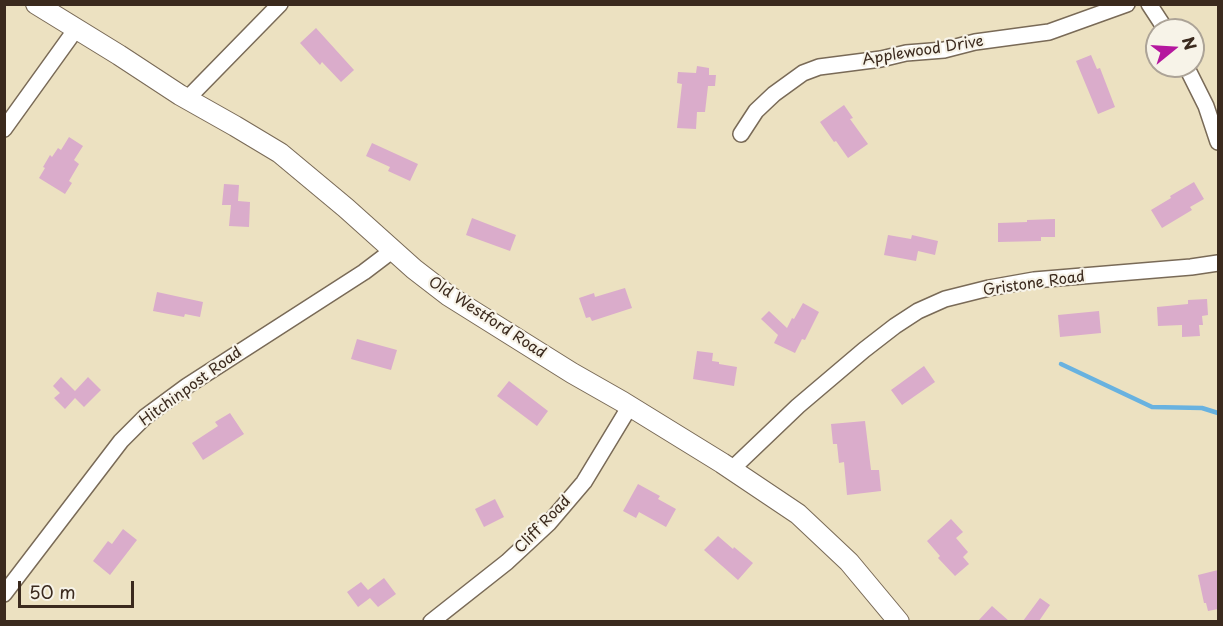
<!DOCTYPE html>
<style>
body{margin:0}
#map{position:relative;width:1223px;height:626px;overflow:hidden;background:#ece1c1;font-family:"Playpen Sans",sans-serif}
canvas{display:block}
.frame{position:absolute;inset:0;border:6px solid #3b2a1e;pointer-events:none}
.north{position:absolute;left:1145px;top:18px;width:60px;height:60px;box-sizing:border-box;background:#f7f3e8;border:2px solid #aca397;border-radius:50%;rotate:72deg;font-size:16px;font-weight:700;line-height:24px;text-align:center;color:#3b2a1e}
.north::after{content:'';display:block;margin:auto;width:21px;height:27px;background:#b5179e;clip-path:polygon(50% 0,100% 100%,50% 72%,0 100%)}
.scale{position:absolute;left:18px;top:581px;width:116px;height:27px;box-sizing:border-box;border:3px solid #3b2a1e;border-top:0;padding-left:8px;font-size:18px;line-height:21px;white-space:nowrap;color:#3b2a1e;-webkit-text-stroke:4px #f7f3e8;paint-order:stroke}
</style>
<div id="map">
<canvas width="1223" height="626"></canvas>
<div class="frame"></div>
<div class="north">N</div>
<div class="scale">50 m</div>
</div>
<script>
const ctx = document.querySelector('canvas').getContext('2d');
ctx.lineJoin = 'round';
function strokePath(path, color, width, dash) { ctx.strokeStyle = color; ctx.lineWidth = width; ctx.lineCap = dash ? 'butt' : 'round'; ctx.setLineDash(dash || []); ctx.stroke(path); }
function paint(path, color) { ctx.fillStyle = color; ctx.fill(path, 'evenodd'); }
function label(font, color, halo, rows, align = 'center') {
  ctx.font = font + ' "Playpen Sans",sans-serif'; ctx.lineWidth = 4.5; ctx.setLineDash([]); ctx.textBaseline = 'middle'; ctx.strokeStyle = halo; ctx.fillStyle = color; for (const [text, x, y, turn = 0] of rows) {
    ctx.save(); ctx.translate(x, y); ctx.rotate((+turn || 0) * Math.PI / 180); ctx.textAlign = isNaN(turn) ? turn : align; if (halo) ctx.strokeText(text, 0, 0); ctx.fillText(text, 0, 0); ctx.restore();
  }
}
strokePath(new Path2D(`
 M1061,364L1152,407L1202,408L1218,413`), '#68b2e0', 4.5);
paint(new Path2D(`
 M316,28L354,70L341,82L322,62L320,65L300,43Z
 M1091,55L1097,69L1100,68L1115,107L1098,114L1076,61Z
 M697,66L709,68V75H716L715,86H708L705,112H697L696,129L677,128L682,84L677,83L678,72L696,73Z
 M844,105L853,118L850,119L868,144L848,158L836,141L834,142L820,122Z
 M69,137L83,146L74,160L79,164L69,181L72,183L65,194L39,178L45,168L43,167L50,155L52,157L58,148L61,150Z
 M372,143L418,164L410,181L388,171L390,167L366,156Z
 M1194,182L1204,199L1190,207L1192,210L1162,228L1151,210L1171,198L1170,196Z
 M224,184L239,185L238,201L250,202L249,227L229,226L231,205H222Z
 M472,218L516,235L510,251L466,235Z
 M1055,219V237H1041V241L998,242V223L1027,222V220Z
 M888,235L911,239L912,235L938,241L935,255L918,251L916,261L884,255Z
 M625,288L632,308L592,321L590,317L586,318L579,298L594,293L595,297Z
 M157,292L203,302L200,317L185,314L184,317L153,311Z
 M1207,299L1208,315L1202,316L1203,325H1199L1200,336L1182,337V325L1158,326L1157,307L1188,304V300Z
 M803,303L819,312L805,340L802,339L795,353L774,343L778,335L761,319L769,311L787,328L792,318L794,319Z
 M1099,311L1101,333L1060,337L1058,315Z
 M357,339L397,350L391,370L351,359Z
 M697,351L713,353L712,361L719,362V364L737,367L734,386L693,379Z
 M924,366L935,382L902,405L891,390Z
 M61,377L75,391L88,377L101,390L84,407L75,398L65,409L54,398L60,393L53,386Z
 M509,381L548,411L537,426L497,396Z
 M230,413L244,434L203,460L192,443L218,426L215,422Z
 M865,421L871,470H879L881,491L847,495L844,462L839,463L837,444H833L831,424Z
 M638,484L660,496L658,499L676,509L666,527L639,512L636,518L623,511Z
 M495,499L504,517L484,527L475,509Z
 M951,519L963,532L956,538L968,552L963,557L969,564L955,576L938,558L940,556L927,541Z
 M123,529L137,540L110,575L93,561L108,541L112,544Z
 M718,536L733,549L734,547L753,563L738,580L704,550Z
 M1218,570V609L1208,611L1206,603H1204L1198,575Z
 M384,578L396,594L378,607L370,598L358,607L347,592L361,582L368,590Z
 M1040,598L1050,605L1039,621H1023Z
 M992,606L1009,621H978Z`), '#daaccb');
const minor = new Path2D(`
 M1149,4L1166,30
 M1186,66L1206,106L1218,142
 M187,99L280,4
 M4,129L76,29
 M741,134L756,111L774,94L803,73L819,67L881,59L906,53L944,50L975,42L1049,32L1127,4
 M732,469L798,406L864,350L895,326L918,311L945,299L989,288L1034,280L1191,267L1218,263
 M4,594L121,441L145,417L187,386L364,272L393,250
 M431,622L507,562L549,523L584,482L630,406`);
const major = new Path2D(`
 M36,4L119,55L180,95L235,126L280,153L346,208L414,269L449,296L572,373L623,402L722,463L798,514L849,562L899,622`);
strokePath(minor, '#796a57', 18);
strokePath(major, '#796a57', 22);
strokePath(minor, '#fff', 15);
strokePath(major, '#fff', 20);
label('15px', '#3b2a1e', '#f7f3e8', [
 ["Applewood Drive",923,51,-9],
 ["Gristone Road",1034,284,-8],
 ["Old Westford Road",487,318,33],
 ["Hitchinpost Road",191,387,-36],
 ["Cliff Road",543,525,-46]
]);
</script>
